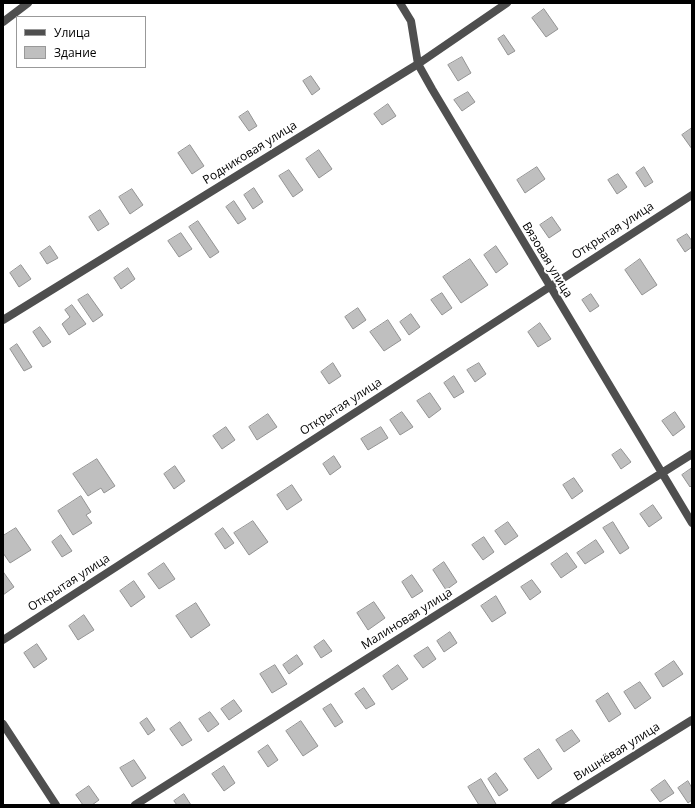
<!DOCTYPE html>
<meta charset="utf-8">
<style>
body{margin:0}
#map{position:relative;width:695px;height:808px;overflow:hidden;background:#fff;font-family:"Open Sans",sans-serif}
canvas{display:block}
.frame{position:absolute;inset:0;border:4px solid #000;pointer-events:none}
.legend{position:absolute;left:16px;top:16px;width:130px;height:52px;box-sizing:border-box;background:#fff;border:1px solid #999;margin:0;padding:5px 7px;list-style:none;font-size:12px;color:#000}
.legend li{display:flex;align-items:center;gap:8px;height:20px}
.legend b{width:20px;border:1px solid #999}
</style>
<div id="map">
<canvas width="695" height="808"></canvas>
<div class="frame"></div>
<ul class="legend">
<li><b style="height:5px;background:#4f4f4f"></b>Улица</li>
<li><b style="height:11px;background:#bfbfbf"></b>Здание</li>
</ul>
</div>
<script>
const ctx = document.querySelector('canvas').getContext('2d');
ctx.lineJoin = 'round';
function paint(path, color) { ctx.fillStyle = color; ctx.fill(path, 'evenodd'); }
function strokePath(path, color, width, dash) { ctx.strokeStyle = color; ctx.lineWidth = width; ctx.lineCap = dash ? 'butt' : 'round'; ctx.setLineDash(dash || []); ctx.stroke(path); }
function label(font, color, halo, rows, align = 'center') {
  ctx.font = font + ' "Open Sans",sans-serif'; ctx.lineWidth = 4; ctx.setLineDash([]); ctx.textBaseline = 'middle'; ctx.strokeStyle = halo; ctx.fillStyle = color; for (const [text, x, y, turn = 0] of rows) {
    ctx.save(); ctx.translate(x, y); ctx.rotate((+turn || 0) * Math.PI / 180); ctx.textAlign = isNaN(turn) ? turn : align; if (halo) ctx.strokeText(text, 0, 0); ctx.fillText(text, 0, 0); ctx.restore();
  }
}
const building = new Path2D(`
 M544,9L558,29L546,37L532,18Z
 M504,35L515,51L508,55L498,39Z
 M462,57L471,73L458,81L448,65Z
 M311,76L320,89L312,95L303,81Z
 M468,92L475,102L462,111L454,100Z
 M388,104L396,116L382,125L374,114Z
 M248,111L257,126L249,131L239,117Z
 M692,128V149L682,135Z
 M190,145L204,166L192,174L178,153Z
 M319,150L332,169L319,178L306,159Z
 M537,167L545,179L525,193L517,180Z
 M644,167L653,182L645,187L636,173Z
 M289,170L303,190L293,197L279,176Z
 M618,174L627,187L617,194L608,180Z
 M254,188L263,202L253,209L244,195Z
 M132,189L143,205L130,214L119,197Z
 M234,201L246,219L238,224L226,207Z
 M100,210L109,224L98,231L89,217Z
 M552,217L561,230L549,238L540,225Z
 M198,221L219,252L210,258L189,227Z
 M181,233L192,249L179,257L168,241Z
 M687,234L692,241V247L685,252L677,240Z
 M50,246L58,258L47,264L40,253Z
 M496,246L508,264L496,273L484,255Z
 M470,259L488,285L461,303L443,277Z
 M640,259L657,285L642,295L625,270Z
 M21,265L31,279L19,287L10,273Z
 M128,268L135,279L121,289L114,278Z
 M442,293L452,308L442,315L431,300Z
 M88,294L103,315L93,322L78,300Z
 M591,294L599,306L590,312L582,300Z
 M72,305L86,324L69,335L62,324L70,317L65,310Z
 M358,308L366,320L353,329L345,317Z
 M411,314L420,327L409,335L400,322Z
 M388,320L401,340L384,351L370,332Z
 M540,323L551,339L538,347L528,332Z
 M40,327L51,342L43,347L33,332Z
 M17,344L32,367L24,371L10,349Z
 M333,363L341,376L329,384L321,372Z
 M479,363L486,374L475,382L467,370Z
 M454,376L464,392L454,398L444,383Z
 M430,393L441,409L429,418L417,401Z
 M402,412L413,427L400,435L390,420Z
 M675,412L685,427L673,436L662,421Z
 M268,414L277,427L257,440L249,427Z
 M226,427L235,440L222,449L213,436Z
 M381,427L388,438L368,450L361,439Z
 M621,449L631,462L621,469L612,455Z
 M334,456L341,467L330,475L323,464Z
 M97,459L115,486L104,493L101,488L88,496L73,474Z
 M175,466L185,481L174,489L164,474Z
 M692,468V485L690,487L682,475Z
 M574,478L583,491L572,499L563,485Z
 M292,485L302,500L287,510L277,495Z
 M81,496L91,512L86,515L92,523L73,535L58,511Z
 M653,505L662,518L649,527L640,514Z
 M253,521L268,542L249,555L234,533Z
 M508,522L518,536L505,545L495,531Z
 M613,522L629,548L620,554L603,528Z
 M16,528L31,550L10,563L3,553V536Z
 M223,528L234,543L225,549L215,534Z
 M61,535L72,551L62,557L52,542Z
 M484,537L494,552L483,560L472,545Z
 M596,540L604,552L585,564L577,553Z
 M567,553L577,567L561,578L551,564Z
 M444,562L457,582L446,590L433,570Z
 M164,563L175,579L159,589L148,574Z
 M4,573L14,587L3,595V574Z
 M412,575L423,591L412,598L402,582Z
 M532,580L541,592L530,600L521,587Z
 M134,581L145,597L131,607L120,591Z
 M496,596L506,613L492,622L481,606Z
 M374,602L385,618L368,630L357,613Z
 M196,603L210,625L191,638L176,616Z
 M84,615L94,630L78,640L69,626Z
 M450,632L457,643L444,652L437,641Z
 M324,640L332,651L321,658L314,647Z
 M37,644L47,659L34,668L24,653Z
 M428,647L436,659L423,668L414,656Z
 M297,655L303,664L289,674L283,665Z
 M674,661L683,674L663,687L655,674Z
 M275,665L287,684L272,693L260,674Z
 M398,665L408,679L392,690L383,676Z
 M640,682L651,698L635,709L624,692Z
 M364,688L375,704L366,709L355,694Z
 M608,693L621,714L609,722L596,701Z
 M234,700L242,711L229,720L221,709Z
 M331,704L343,722L335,727L323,709Z
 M210,712L219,724L208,732L199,719Z
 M147,718L155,730L148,735L140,723Z
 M301,721L318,746L303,756L286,731Z
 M180,722L192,740L182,746L170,729Z
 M572,730L580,741L564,752L556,740Z
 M268,745L278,760L268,767L258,752Z
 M539,749L552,769L538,779L524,759Z
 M134,760L146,778L132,787L120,768Z
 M224,766L235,783L224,791L212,774Z
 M496,773L508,790L499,796L488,779Z
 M481,779L496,804L494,805H479L468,787Z
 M665,780L674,793L660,802L651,790Z
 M688,781L692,788V800L688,803L678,788Z
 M89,786L99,800L92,805H83L76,795Z
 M184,794L191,805H177L174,801Z`);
paint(building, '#bfbfbf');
strokePath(building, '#939393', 1);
strokePath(new Path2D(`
 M400,3L411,21L418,64L432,89L692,523
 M3,22L28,3
 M3,320L418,64L507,3
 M3,640L692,195
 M3,724L56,805
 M135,805L692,454
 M555,805L692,720`), '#4f4f4f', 8);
label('12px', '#000', '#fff', [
 ["Родниковая улица",250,153,-32],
 ["Открытая улица",613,231,-33],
 ["Вязовая улица",547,260,59],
 ["Открытая улица",341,407,-33],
 ["Открытая улица",69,583,-33],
 ["Малиновая улица",407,619,-32],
 ["Вишнёвая улица",617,752,-32]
]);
</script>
